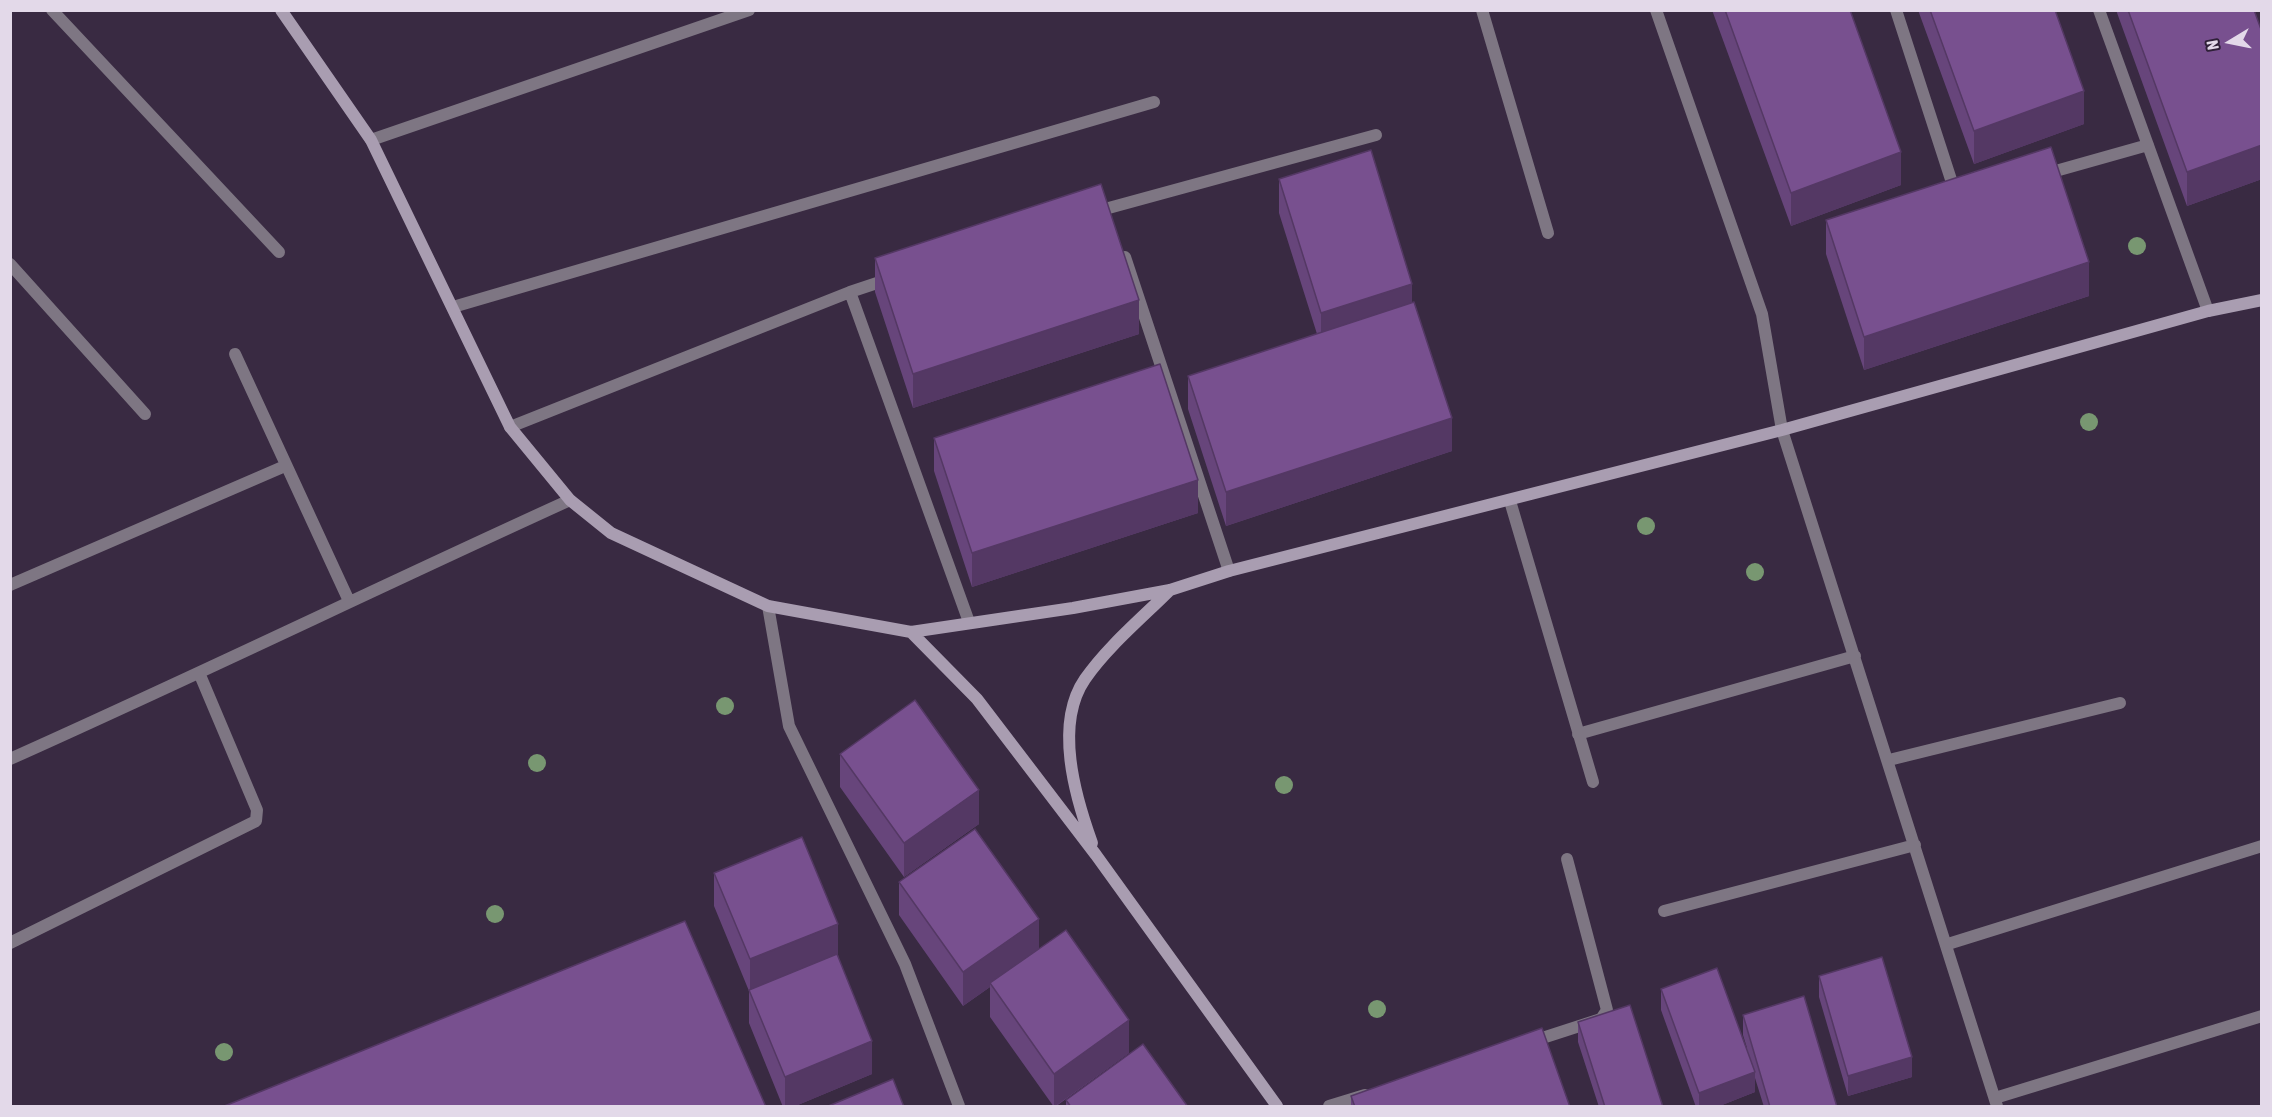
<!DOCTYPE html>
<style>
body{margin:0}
#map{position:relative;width:2272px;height:1117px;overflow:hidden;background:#392a42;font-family:"Asap Condensed",sans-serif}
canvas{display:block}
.frame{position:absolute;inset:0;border:12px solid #e3d9e9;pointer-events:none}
.north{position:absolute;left:2200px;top:12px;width:60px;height:60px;-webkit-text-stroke:4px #2f2038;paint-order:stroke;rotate:260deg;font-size:16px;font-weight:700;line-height:24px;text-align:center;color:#e3d9e9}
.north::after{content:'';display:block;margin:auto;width:21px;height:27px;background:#e3d9e9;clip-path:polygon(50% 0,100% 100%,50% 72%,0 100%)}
</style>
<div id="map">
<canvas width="2272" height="1117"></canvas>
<div class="frame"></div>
<div class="north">N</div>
</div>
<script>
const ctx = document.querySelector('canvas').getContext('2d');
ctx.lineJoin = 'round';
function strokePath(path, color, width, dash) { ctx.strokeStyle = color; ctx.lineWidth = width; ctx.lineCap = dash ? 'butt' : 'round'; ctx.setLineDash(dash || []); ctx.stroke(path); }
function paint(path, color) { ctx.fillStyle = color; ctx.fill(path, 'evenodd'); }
strokePath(new Path2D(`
 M768,606L789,726L905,964L959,1106`), '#7e7683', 12);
strokePath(new Path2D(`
 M52,10L279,252
 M1482,10L1548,233
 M1656,10L1762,314L1782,430L1997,1106
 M1896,10L1956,195
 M2099,10L2208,311
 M371,140L749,10
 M2045,174L2148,145
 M1094,212L1376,135
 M1125,257L1229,571
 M10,264L145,414
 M850,292L969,622
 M453,307L1154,102
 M235,354L349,601
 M510,427L850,292L889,279
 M1510,501L1593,782
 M10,585L285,466
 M1578,734L1855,656
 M10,759C198,675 383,585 570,500
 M1889,760L2120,703
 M1664,911L1915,845
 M10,943L256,821L257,810L200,675
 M1948,944L2262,846
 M1530,1042L1601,1019L1607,1010L1567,859
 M1995,1098L2262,1016
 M1329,1106L1365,1095`), '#7e7683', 12);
strokePath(new Path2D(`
 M281,10L371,140L510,427L570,500L611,533L768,606L911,632L1073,608L1170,590L1229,571L1782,430L2208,311L2262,300
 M911,632L977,699L1096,855L1277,1106
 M1092,843C1075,796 1054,724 1085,679C1108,646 1142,618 1170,590`), '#a99db1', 12);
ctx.fillStyle = '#789771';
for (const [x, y] of [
 [2137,246],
 [2089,422],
 [1646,526],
 [1755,572],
 [725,706],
 [537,763],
 [1284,785],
 [495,914],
 [1377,1009],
 [224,1052]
]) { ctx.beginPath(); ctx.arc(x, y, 9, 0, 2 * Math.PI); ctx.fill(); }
paint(new Path2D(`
 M1712,10H1850L1901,185L1791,226Z
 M1918,10H2055L2084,124L1974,164Z
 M2116,10H2254L2262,32V179L2187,206Z
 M1279,179L1412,303L1452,451L1226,526L1188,409V376L1317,334L1279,213Z
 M1826,220L2089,296L1864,370L1826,254Z
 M875,258L1139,334L913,408L875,292Z
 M934,438L1198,513L972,587L934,471Z
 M840,754L979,824L904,877L840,787Z
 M714,873L838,955L872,1074L793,1107H783L749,1023V991L714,906Z
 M899,882L1039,949L1129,1053L1055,1107H1054L990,1017V987L963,1006L899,915Z
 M1819,976L1912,1077L1848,1096L1819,997Z
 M1661,989L1747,1048L1743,1035V1015L1837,1107H1764L1755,1078V1092L1717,1107H1696L1661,1010Z
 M1578,1022L1663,1107H1599L1578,1042Z
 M1351,1096L1570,1107H1351Z
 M1066,1100L1188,1107H1066Z`), '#67457b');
paint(new Path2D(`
 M2084,91V124L1974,164V131Z
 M2262,145V179L2187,206V172Z
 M1901,152V185L1791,226V193Z
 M2089,262V296L1864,370V337Z
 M1412,284V317L1321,346V313Z
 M1139,300V334L913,408V374Z
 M1452,418V451L1226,526V492Z
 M1198,480V513L972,587V553Z
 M979,790V824L904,877V843Z
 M1039,919V953L990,983V987L963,1006V972Z
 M838,924V957L750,993V959Z
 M1129,1020V1053L1054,1107V1074Z
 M872,1041V1074L793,1107H785V1077Z
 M1912,1057V1077L1848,1096V1076Z
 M1755,1072V1092L1717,1107H1699V1093Z`), '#543864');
const building = new Path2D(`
 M1725,10H1850L1901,152L1791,193Z
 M1930,10H2055L2084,91L1974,131Z
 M2128,10H2254L2262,32V145L2187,172Z
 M2051,147L2089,262L1864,337L1826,220Z
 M1371,150L1412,284L1321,313L1279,179Z
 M1101,184L1139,300L913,374L875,258Z
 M1414,302L1452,418L1226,492L1188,376Z
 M1160,364L1198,480L972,553L934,438Z
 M915,700L979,790L904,843L840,754Z
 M975,829L1039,919L963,972L899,882Z
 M802,837L838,924L750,959L714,873Z
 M685,921L766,1107H222Z
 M1066,930L1129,1020L1054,1074L990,983Z
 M837,954L872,1041L785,1077L749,990Z
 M1882,957L1912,1057L1848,1076L1819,976Z
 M1717,968L1755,1072L1699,1093L1661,989Z
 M1804,996L1837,1107H1770L1743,1015Z
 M1630,1005L1663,1107H1605L1578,1022Z
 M1542,1028L1570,1107H1355L1351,1096Z
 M1143,1044L1188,1107H1071L1066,1100Z
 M893,1079L904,1107H826Z`);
paint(building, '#78508f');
strokePath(building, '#543864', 1.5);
</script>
